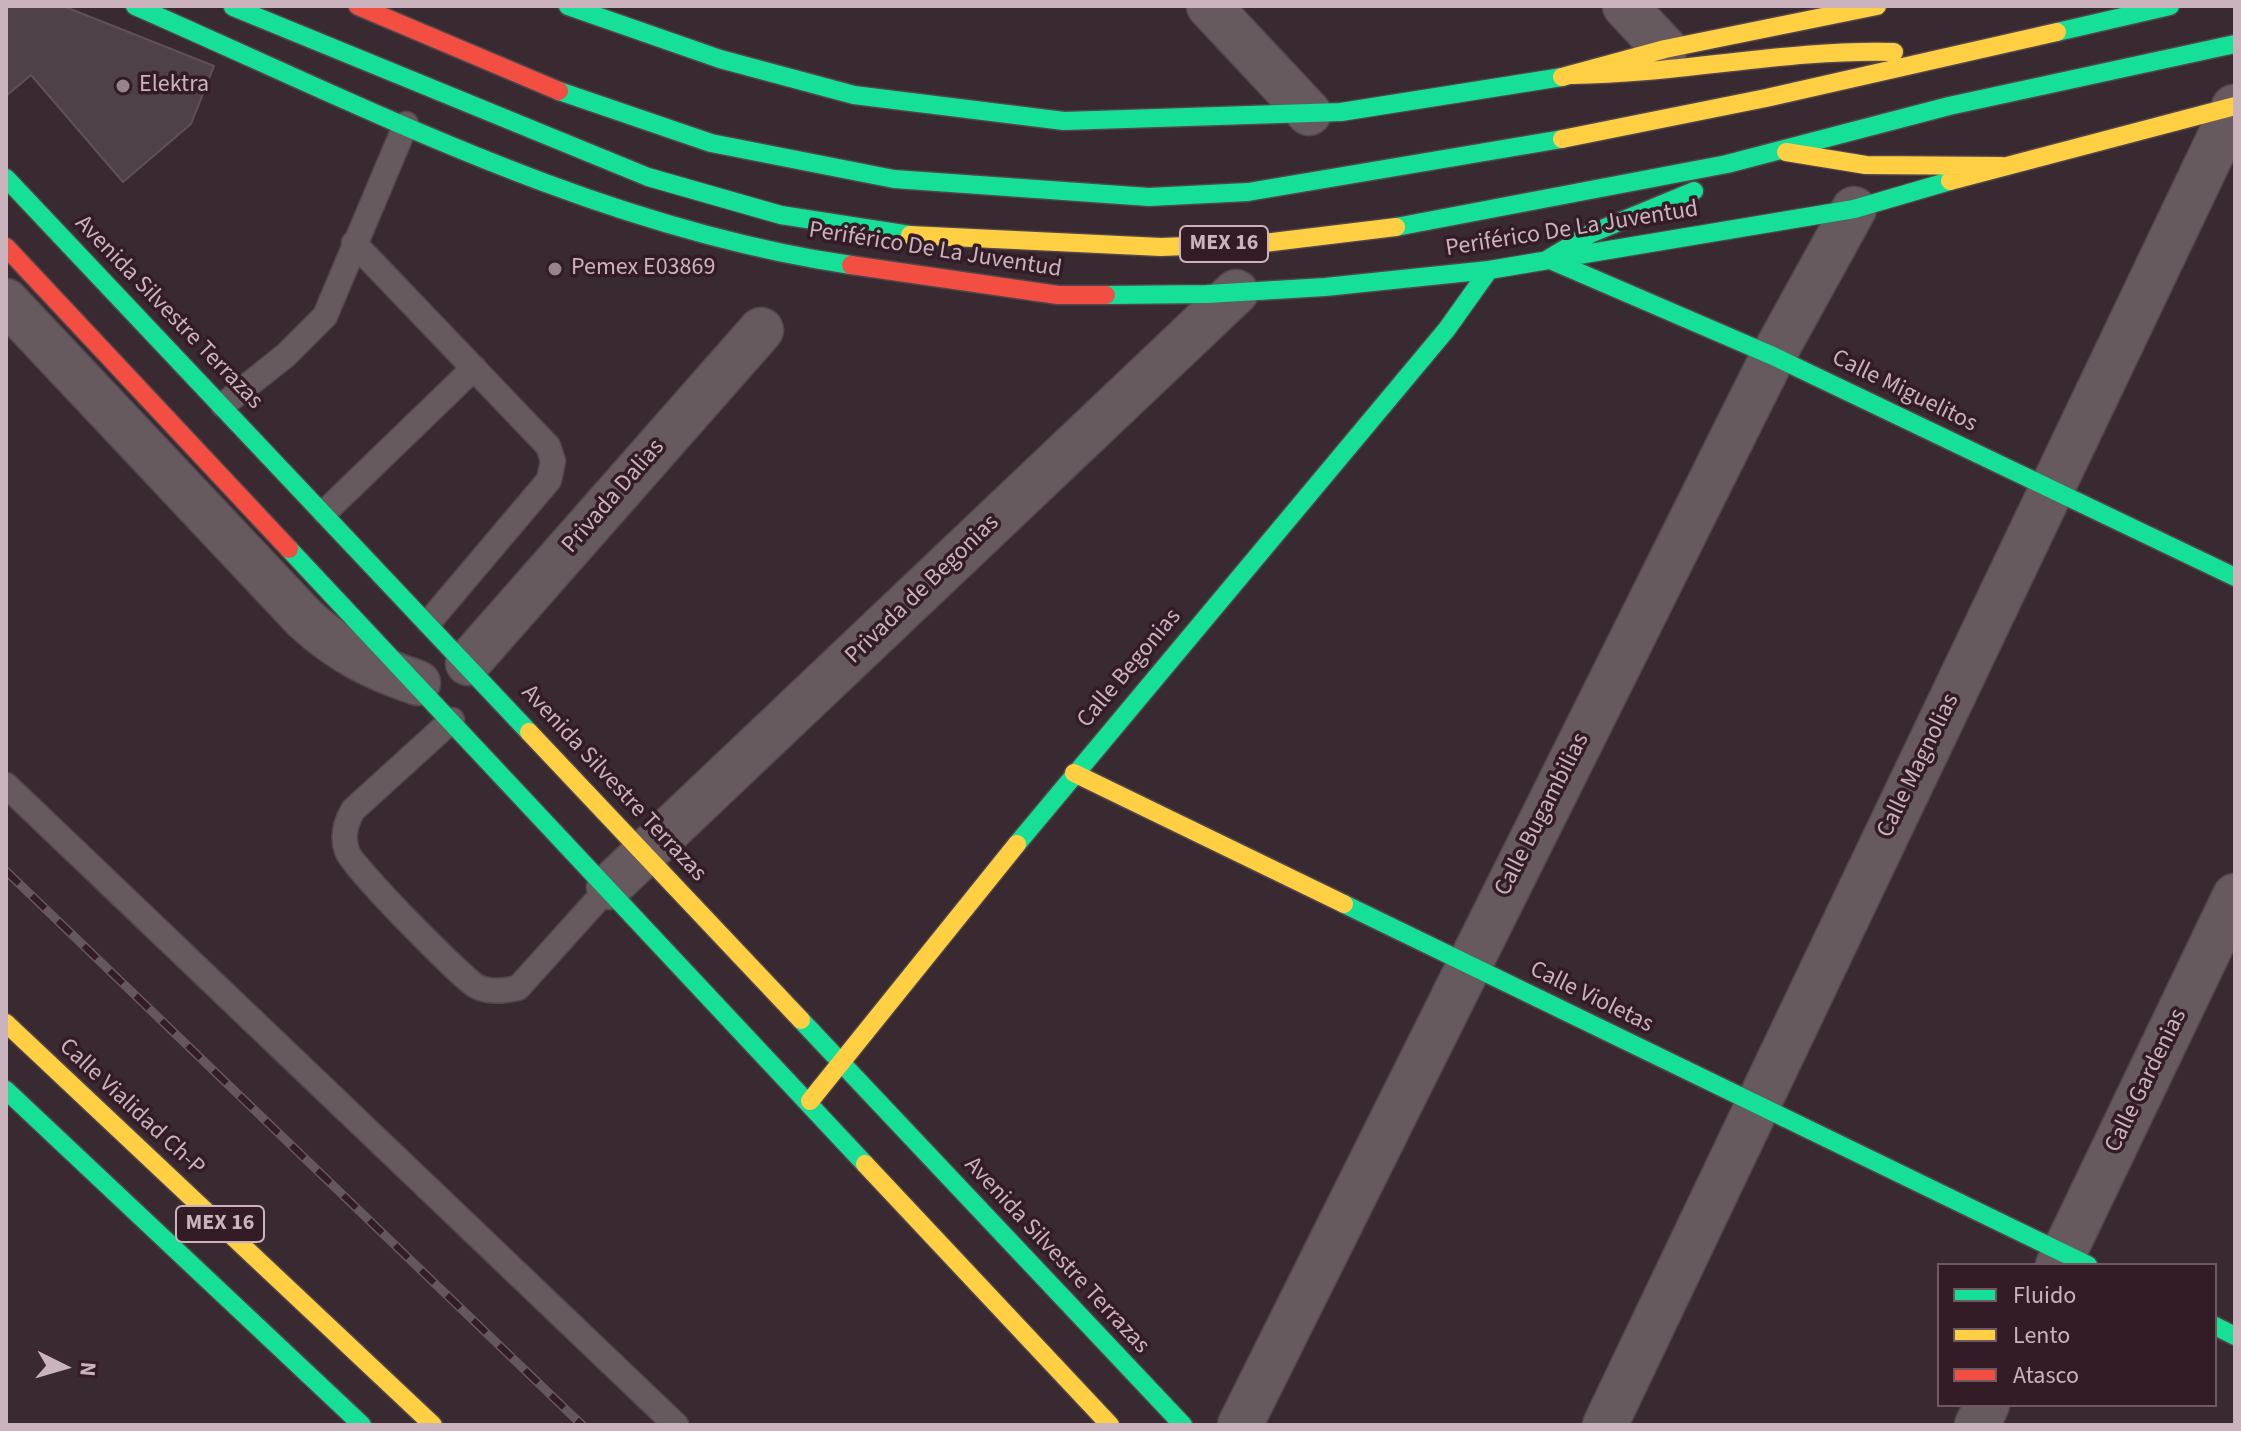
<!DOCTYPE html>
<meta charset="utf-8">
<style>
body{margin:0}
#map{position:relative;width:2241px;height:1431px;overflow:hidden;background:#392931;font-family:"Source Sans 3",sans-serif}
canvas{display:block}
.frame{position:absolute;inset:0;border:8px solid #cab3bd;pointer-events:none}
.legend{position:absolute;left:1937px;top:1263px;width:280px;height:144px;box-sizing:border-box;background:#341c27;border:2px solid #705863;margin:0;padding:10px 14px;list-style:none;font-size:24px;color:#cab3bd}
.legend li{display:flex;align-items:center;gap:16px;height:40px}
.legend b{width:40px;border:2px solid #705863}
.north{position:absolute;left:24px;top:1327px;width:80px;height:80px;-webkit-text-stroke:6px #341c27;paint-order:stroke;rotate:95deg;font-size:22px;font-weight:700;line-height:32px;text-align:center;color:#cab3bd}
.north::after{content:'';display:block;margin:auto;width:28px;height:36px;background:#cab3bd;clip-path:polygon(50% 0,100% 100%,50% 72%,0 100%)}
</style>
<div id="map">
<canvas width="2241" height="1431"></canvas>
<div class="frame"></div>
<ul class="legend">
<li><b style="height:10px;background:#16e098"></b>Fluido</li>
<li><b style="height:10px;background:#ffcf43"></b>Lento</li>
<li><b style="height:10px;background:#f24e42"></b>Atasco</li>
</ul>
<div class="north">N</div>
</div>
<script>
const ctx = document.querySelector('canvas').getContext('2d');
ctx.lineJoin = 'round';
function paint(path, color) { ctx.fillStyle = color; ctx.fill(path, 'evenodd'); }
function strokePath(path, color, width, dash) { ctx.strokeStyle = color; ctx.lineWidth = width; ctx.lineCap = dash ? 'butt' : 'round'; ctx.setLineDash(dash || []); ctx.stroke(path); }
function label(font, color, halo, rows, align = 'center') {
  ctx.font = font + ' "Source Sans 3",sans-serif'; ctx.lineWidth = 7; ctx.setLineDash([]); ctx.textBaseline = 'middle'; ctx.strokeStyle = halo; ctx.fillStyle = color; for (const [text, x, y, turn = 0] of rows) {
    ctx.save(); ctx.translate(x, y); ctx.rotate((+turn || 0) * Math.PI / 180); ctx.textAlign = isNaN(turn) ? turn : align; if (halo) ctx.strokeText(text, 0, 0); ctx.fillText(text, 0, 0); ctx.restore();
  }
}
const building = new Path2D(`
 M6,6H63L214,66L191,124L123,182L31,75L6,96Z`);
paint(building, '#4e4148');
strokePath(building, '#605158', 2);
const lane = new Path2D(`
 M354,243L548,446L553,461L549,480L429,622
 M223,405L286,355L325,316L406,124
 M325,512L474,368
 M452,720L353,810C346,822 342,837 347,851C351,866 459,975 476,986C488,993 504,991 518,988L609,887
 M6,785L676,1425`);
const street = new Path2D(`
 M1209,6L1309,113
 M1625,6L1665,49
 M6,301L305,619C340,651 373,668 418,683
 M468,663L761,330
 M609,887L1236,292
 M2058,1265L2235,896
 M1240,1425L1773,356L1854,209
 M1605,1425L2234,107
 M1977,1425L1987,1405`);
const fast = new Path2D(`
 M135,6C366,107 598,228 851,265
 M568,6L720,59L854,95L1064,121L1341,112L1562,77
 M233,7L648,177L781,215L910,235
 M2057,32L2170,6
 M559,91L711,143L894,179L1149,197L1248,192L1562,139
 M6,178L529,732
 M1396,227L1727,164L1949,106L2235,44
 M1548,259L1773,356L2235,577
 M1548,259L1590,234L1694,191
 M1106,295L1207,294L1325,287L1489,270L1854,209L1950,181
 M289,549L865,1164
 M1017,844L1447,329L1489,270
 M1344,904L2088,1265
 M801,1020L1183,1425
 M6,1090L362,1425
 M2215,1326L2235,1336`);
const slow = new Path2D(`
 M1572,75C1680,74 1786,49 1894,52
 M1562,77L1665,49L1877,6
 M1562,139L1766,98L2057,32
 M1786,152L1866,165L2002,166
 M1950,181L2235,106
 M910,235L1161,247L1264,243L1396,227
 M529,732L801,1020
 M1074,773L1344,904
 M6,1023L433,1425
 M810,1101L1017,844
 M865,1164L1110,1425`);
const jam = new Path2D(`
 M358,6L559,91
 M6,247L289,549
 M851,265L1058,295H1106`);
strokePath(lane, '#51464b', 27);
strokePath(street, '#51464b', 47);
strokePath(fast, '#51464b', 21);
strokePath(slow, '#51464b', 21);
strokePath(jam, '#51464b', 21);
strokePath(lane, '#665a5f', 24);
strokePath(street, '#665a5f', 44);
strokePath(fast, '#16e098', 18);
strokePath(slow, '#ffcf43', 18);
strokePath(jam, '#f24e42', 18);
const rail = new Path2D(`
 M6,871L582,1425`);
strokePath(rail, '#64585e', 9);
strokePath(rail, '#341c27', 6, [18]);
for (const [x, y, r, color] of [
 [123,86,8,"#97838c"],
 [555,269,8,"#97838c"]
]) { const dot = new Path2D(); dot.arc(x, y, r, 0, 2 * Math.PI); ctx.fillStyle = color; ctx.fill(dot); strokePath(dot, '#341c27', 3); }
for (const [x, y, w] of [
 [1224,244,88],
 [220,1224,88]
]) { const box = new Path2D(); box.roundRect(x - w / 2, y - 18, w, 36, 6); ctx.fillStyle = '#341c27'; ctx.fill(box); strokePath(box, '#cab3bd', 2); }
label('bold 22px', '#cab3bd', null, [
 ["MEX 16",1224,244],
 ["MEX 16",220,1224]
]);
label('24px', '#cab3bd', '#341c27', [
 ["Elektra",139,86],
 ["Pemex E03869",571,269]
], 'left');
label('24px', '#cab3bd', '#341c27', [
 ["Periférico De La Juventud",1572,230,-9],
 ["Periférico De La Juventud",935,251,9],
 ["Avenida Silvestre Terrazas",168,313,46],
 ["Calle Miguelitos",1904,392,26],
 ["Privada Dalias",614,497,-49],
 ["Privada de Begonias",923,590,-44],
 ["Calle Begonias",1130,669,-50],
 ["Calle Magnolias",1919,766,-64],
 ["Avenida Silvestre Terrazas",613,784,47],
 ["Calle Bugambilias",1543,815,-63],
 ["Calle Violetas",1591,998,26],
 ["Calle Gardenias",2147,1081,-64],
 ["Calle Vialidad Ch-P",131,1108,43],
 ["Avenida Silvestre Terrazas",1056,1256,47]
]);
</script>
